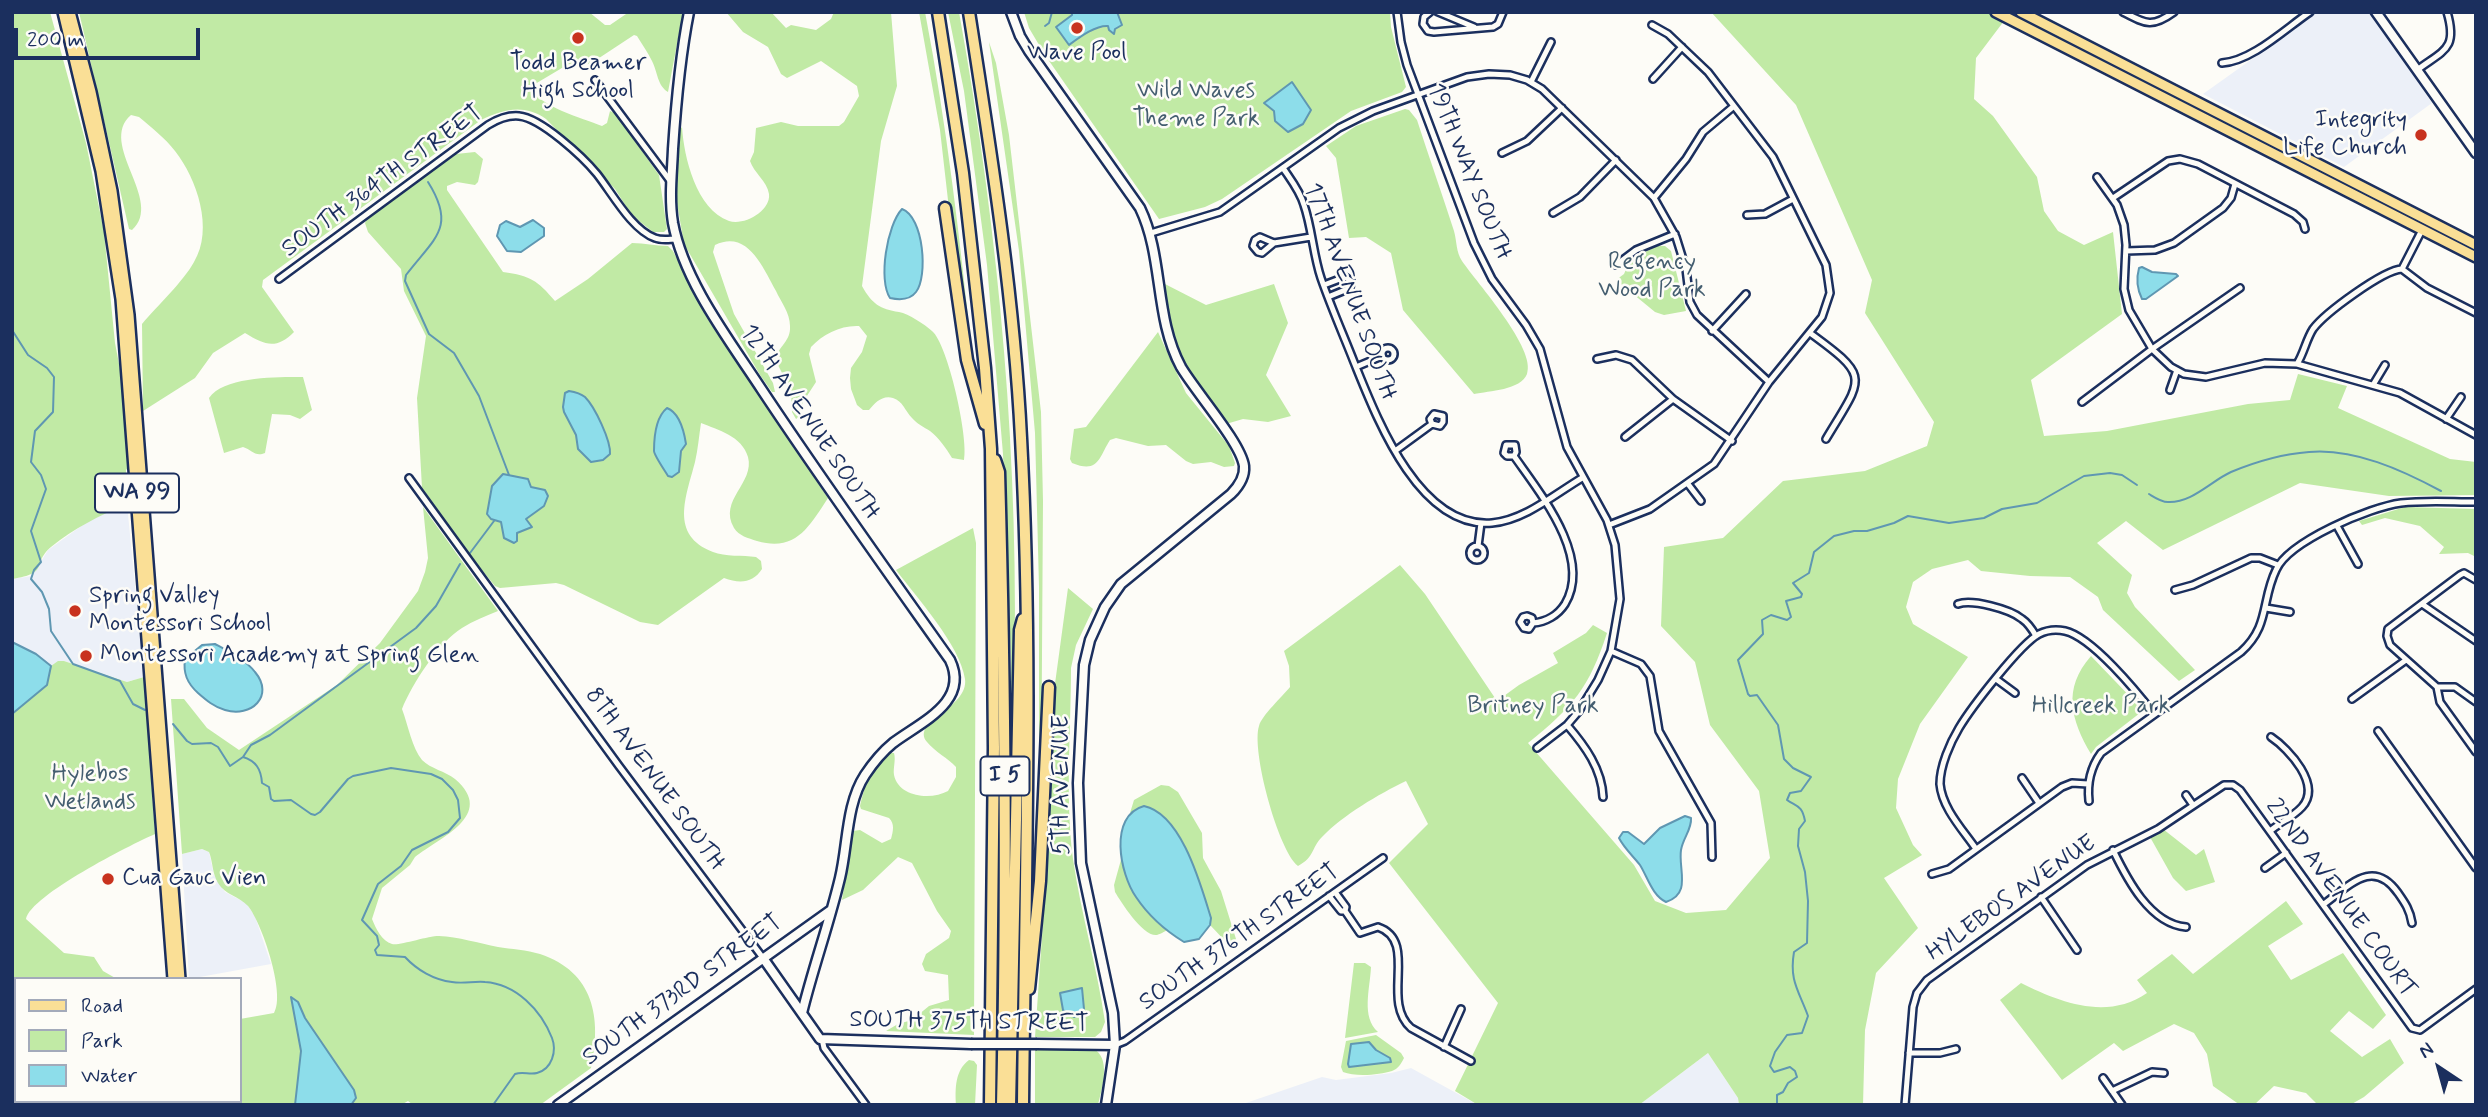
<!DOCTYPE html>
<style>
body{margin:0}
#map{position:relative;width:2488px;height:1117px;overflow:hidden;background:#fdfcf7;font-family:Mynerve,sans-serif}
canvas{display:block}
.frame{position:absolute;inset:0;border:14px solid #1b2f5e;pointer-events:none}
.legend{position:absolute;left:14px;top:977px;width:228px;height:126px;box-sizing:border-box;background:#fdfcf7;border:2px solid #a3aaba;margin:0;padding:9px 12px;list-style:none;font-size:21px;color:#1b2f5e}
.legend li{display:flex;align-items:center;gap:14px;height:35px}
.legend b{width:35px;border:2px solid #a3aaba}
.north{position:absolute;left:2404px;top:1033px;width:70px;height:70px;-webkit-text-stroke:5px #fdfcf7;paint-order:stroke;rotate:324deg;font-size:19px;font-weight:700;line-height:28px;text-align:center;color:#1b2f5e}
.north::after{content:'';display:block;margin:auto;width:24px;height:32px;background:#1b2f5e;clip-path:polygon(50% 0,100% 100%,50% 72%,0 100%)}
.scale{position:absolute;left:14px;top:28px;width:186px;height:32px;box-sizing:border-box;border:4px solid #1b2f5e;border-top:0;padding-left:9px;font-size:21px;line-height:24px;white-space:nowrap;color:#1b2f5e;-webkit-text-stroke:5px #fdfcf7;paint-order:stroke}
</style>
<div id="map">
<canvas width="2488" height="1117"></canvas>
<div class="frame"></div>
<ul class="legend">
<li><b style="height:9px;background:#fadf96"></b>Road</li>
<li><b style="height:19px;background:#c1eaa5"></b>Park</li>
<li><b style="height:19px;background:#8dddea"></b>Water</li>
</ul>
<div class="north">N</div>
<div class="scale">200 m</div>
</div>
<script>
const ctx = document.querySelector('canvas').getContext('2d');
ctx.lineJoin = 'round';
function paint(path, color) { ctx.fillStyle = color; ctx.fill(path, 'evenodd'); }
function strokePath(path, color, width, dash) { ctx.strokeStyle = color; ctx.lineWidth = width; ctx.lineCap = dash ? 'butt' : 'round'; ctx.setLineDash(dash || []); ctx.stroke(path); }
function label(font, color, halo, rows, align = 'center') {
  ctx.font = font + ' Mynerve,sans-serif'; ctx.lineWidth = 5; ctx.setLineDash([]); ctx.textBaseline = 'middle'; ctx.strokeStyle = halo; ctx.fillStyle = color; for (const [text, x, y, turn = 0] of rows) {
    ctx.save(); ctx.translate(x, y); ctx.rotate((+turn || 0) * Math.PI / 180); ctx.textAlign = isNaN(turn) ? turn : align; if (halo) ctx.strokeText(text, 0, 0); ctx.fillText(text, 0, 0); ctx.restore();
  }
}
paint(new Path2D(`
 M2318,12H2370L2432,103L2344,167L2203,94Z
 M127,504L144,677L127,682L64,661L51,666L36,654L12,642V579L32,576L48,550L91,519Z
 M202,849L209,852L214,875L225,892L246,903L255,916L271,964L189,979L182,854Z
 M1708,1053L1738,1098L1739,1105H1639Z
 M1411,1068L1478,1105H1240L1322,1077L1336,1080L1391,1073Z`), '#ecf0f8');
paint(new Path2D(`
 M12,12H50L86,143L104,232L115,343L124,390L128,468L126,470L127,504C99,516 74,528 51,547C31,564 51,573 12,579Z
 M79,12H589L605,25H610L629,12H683L668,92C657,85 658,73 652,61C648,53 642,44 637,36L634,35L590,64L567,65L530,87C538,106 582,118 602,126L607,123L610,111L615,113L659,175L667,229L664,232H653L639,221L629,211L615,189L546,119C524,104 504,109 481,120L263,280L262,287L294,332C276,350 265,345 245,333L213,353L195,378L143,411L142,324C157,306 183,282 194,262C214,229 197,179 175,151C165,138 151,127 139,117L131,115C97,144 165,201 132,230L129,229Z
 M726,12H771L786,28L791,25L816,30L831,19L834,12H891L897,86L881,141L862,286C872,304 880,309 899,312C909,314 924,324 932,331C948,344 969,439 964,460L952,458C946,448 939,438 930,431C924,427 917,424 912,418C905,411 903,401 893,398C882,395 875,403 869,410H863L857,405L851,389L850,378L851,368L862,352L867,336L859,326C841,325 823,334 811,347L809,354L816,382L803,402L799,417L796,419L792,412L791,391L775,359C779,346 791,341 790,326C790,313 781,302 776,291C763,268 748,229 715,245L713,252L734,314L773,383L775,392H772L760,375L684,244L676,197L678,145L679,131L682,127C684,157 696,209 729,221C744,226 771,211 769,194C767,181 754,173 750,161L754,152L756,128L781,122L798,126H839L844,122L859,96L857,86L821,61L787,78L781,74L768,47L743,32Z
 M919,12H925C947,126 960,240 972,355L971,370L962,323L940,130Z
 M948,12H959C1000,238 1020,465 1014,694C1013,736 1014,779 1011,821V659L1003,454L987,265L964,91Z
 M1024,12H1390L1391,27L1406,87L1402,92L1351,111L1222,199L1205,207L1159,219L1045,55L1029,28Z
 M1711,12H1986L2004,21L1976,58L1974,99L1993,116L2037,177L2044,211L2058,231L2084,245L2113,232L2122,314L2031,380L2044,436L2107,431L2248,404L2290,400L2298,374L2347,386L2338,408L2450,459L2476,462V495L2389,496L2300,483L2163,550L2126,521L2097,543L2132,575L2127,593L2135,607L2195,670L2179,681L2103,610L2098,597L2070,577L2030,576L1981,571L1968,560L1932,569L1913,582L1906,607L1913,624L1968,657L1920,724L1898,779L1896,808L1913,845L1922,855L1884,878L1918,928L1876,973L1865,1030L1863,1105H1739L1738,1098L1708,1053L1639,1105H1478L1455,1091L1498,1003L1389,863L1428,824L1406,781C1379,794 1343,815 1322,837C1311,848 1315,857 1298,866C1278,850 1251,750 1259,726C1262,715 1282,697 1290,687L1289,666L1284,651L1400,565L1425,594L1497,701L1519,685L1558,663L1553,653L1586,633L1593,625L1607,633C1589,688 1573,707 1528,743L1634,865L1655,901L1686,913L1726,910L1770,858L1759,791L1710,725L1695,662L1661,626L1664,547L1723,538L1783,481L1865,471L1927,446L1934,422L1865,313L1872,280L1796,105Z
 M989,42L996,63L1009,135L1041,412L1043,501L1041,807L1039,809V587L1035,433L1019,251Z
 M1405,109L1409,110L1417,120C1429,157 1442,194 1454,231C1457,242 1456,252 1462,261C1477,283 1537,349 1527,374C1521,390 1489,391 1474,394L1403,310L1391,253L1366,237L1349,238L1336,158L1326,146L1356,126Z
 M475,152L483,159L478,182L475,185L457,182L447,186V190L503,272C531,276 537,280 555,301L588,279L632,243C645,243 655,246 668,246L673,251L707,318L828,498C809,527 796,552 757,541C748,538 739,536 734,528C718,500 755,483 748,457C742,436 718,430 701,423C699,436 698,449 695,462C686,497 669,535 713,552C725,557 743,555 756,557L761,561L762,569C753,583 740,584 724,578L658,625L640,622L564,585L556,583L500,588L495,586L477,564L422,488L417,398L426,336L404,291L401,269L368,232L365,223L369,216L441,163L456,154Z
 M1657,246H1665L1671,251L1686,311L1664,315L1655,312L1616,280L1624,274L1630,260Z
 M1163,283L1206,305L1274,284L1288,323L1266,375L1291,416L1268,422L1243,419L1226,424C1202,393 1176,359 1167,321C1165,308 1164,295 1163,283Z
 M1158,332L1186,393L1229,446L1235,463L1234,466L1224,467L1211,462L1193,464L1186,461L1166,445L1148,446L1116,438L1110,440C1099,457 1099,474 1072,463L1070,459L1074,429L1086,427Z
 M303,377L312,410L300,419L290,415L272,414L265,453C255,457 252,450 243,447L224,453L209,398C224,376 279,377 303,377Z
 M423,507L498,611C486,616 473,621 462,628C439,642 412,684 402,709C408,725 412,748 422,760C431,769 445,771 455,779C497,815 439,838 415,857L410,865L382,888L372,919C376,929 382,941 392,944C399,946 427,936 439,936C458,937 479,943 498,947C511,949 527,950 540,954C594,972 602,1018 591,1068L540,1105H413L408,1101L401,1105H198V1101H240V1019L274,1013C286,994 262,923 248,906C239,896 225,895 218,883C212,873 213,862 209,852L202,849L182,854L171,699H184L207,728L239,750L337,685L380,643L418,591L425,572L428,558Z
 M2405,507L2476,509V557L2468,553L2439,554L2444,547L2420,526L2385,518L2362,525L2359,521Z
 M973,528L976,543L974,1035L886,1031L898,1024L912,1020L929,1006L949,1000L948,975L925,971L922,964L926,954L949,938L951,931L937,911L912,863L898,857L863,890L842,900L853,831L860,830L882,843L891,839C893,831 895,824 889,818L861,809L860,806C865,785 871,765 890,753H894C896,760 893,768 894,775C899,798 932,800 948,791L956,777V767C948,758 935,752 927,742C910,721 969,708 965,679C960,645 917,598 896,570Z
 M1068,588L1093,609L1076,645L1071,668C1071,731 1065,797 1073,859C1081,914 1097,967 1105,1022L1101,1032L1095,1037H1035L1048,850L1054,691Z
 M2091,656L2139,706L2140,713L2096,747L2091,754C2071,720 2062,689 2091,656Z
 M58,661H64L127,682L144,677L155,834C130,845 31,895 26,919L64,953L94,957L103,971L117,979H16V1101H159V1105H12V714L47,685L51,666Z
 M1161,785L1169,786L1178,792L1202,833L1203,858L1221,891L1236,939L1233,945L1228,944L1210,925L1211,918C1203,892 1170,783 1130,813L1134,800Z
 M2163,829L2196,855L2204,849L2215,882L2186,891L2173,878L2150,837Z
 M1122,856C1127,889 1144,908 1167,930C1166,931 1158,935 1157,935C1143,937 1121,902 1115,892L1114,885Z
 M2286,901L2303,924L2268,946L2291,980L2343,953L2386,1015L2373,1029L2349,1011L2330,1031L2362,1057L2390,1039L2404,1063L2364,1097L2350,1105H2318L2306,1093L2274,1086L2254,1105H2240L2213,1086L2207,1054L2194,1033L2174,1024L2123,1051L2114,1043L2062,1080L2000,1000L2021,983C2059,1002 2107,1021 2147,993L2137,980L2172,954L2193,974Z
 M1354,963H1365L1371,967C1370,989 1361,1017 1378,1032L1345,1038Z
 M1376,1035L1401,1053L1404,1058C1401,1064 1398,1069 1392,1071C1380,1075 1355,1077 1343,1072L1341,1067L1346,1041Z
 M1092,1048C1112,1057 1102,1088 1098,1105H1035V1050Z
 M969,1060L974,1061L977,1065L975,1105H956C955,1089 955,1070 969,1060Z`), '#c1eaa5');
const water = new Path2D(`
 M1072,12H1117L1122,25L1115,29L1114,34L1109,30L1108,26C1096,25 1080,37 1069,45L1056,27L1072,15Z
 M1292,82L1311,110L1303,124L1288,132L1275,121L1274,111L1264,103Z
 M902,209C924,217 928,277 916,292C910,300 899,300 890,298C878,280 887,225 902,209Z
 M533,220L544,228V236L521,252L507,251L497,236L500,225L506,221L520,227Z
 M2142,267L2152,272L2176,274L2178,276L2146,299H2142C2137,289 2136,279 2139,268Z
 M569,391C575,392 580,393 585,397C595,407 611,441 610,454L603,460L591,462L578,449L576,435L564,412L563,407L565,393Z
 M667,408C680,413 684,431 686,444L681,451L679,472L672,477L668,476C665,471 654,455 654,451C654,438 656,417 667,408Z
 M503,474L528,479L531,487L545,490L548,496L544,506L526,519L532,527L517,533V541L514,543L504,538L501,522L491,519L487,514L492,486Z
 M12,642L36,654L51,666L47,685L12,714Z
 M215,644C228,651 246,660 255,672C275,696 251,718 225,710C214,707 206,700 198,693C187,683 183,673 185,659L202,645Z
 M1144,806C1182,814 1201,886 1211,918L1210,925L1199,939L1184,942C1166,931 1148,915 1136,897C1120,874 1108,816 1144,806Z
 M1685,816L1691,818C1692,829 1683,838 1681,850C1678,869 1692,894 1666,902C1652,895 1648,878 1640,865C1633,856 1624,848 1619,838L1623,832H1628L1644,844L1660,828Z
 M1082,988L1084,1009L1079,1015L1074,1017L1063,1010L1060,993Z
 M291,997L298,1002L305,1018L354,1090L356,1098L351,1105H295L301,1051Z
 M1369,1042L1376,1050L1390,1058L1391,1062L1349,1067L1348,1064L1351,1044Z`);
paint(water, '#8dddea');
strokePath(water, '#5f97b2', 2);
strokePath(new Path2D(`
 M1045,26L1049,23L1052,12
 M428,182C457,228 434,238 406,275L405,281L429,334L454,353L479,396L509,475
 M12,330L28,355L47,368L54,377L53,412L35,431L31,462L41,475L46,489L31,531L41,562L34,570L31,579L42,592L49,609L51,631L73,664L120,681L133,704L145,710
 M2149,494C2154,497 2161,502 2168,502C2192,503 2211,481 2231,472C2255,462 2282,454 2309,452C2354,448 2402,470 2441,491
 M470,553L494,521
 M173,724L187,741L192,744L211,743L218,747L230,766L243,757C256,761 261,769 262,783L269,787L271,799L274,801L291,800L311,814L315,815L320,812L348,779L353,776L391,768L431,774L442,779L453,790L458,800L460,818L448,832L412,850L401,866L378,884L362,920L377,936L379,945L375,950L377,955L405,957C417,970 434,980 452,982C463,984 474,981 485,982C516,984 541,1010 552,1038C557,1051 552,1069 537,1073C529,1075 523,1071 515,1074L493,1105
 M243,757L251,745L270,735L416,628L436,606L460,564
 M1777,1105V1095L1783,1092L1788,1083L1797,1077L1795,1071L1790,1067L1774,1072L1770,1066L1775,1052L1787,1035L1802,1033L1808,1016C1799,991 1789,981 1794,952L1807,943L1808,901L1805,872L1798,846L1799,829L1805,821C1802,805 1797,807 1787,800L1790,793L1801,791L1811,777L1793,768L1784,759L1778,725L1757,695L1750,696L1748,694L1738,660L1763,634L1762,620L1771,615L1787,620L1791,617L1786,601L1801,597L1802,594L1793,583L1809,573L1814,552L1834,536L1854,531H1867L1894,523L1908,516L1949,523L1984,518L2002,509L2037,503L2084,476L2110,473L2122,475L2137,485`), '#5f97b2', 2);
const street = new Path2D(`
 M1397,12L1401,42L1407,65L1474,243L1492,279L1526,325L1540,349L1567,447L1607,520L1615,545L1620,599L1611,651L1598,680L1579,711L1567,725L1537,748
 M1430,12L1424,17L1423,24L1428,31L1434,32L1493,27L1498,24L1503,12
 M1438,12L1474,27
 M2123,12C2146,24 2152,28 2174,12
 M2222,63C2252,61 2285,29 2310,12
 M2417,70C2444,50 2458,49 2447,12
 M1653,79L1682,47
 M595,80L671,182
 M1531,82L1551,42
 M1502,153L1527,141L1562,108
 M1283,168C1291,180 1300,191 1304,205C1312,228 1313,254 1321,278C1331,307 1343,334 1354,362C1376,416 1418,529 1492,523C1525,520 1555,494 1582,478
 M2097,177L2117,205L2124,225L2126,245L2124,289L2129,310L2152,349L2171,367L2184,374L2206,377L2265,363L2297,364L2400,393L2476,435
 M1654,198L1686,159L1703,132L1734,106
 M2113,198L2168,161L2180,159L2198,164L2294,214L2303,222L2305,229
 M1553,213L1580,197L1616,160
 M1747,215L1765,214L1793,199
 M1151,233L1220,212L1339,128L1373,111L1467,77L1489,74L1510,75L1527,80L1542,89L1654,198L1676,237L1686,269L1690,302L1697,315L1769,382
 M1274,243L1262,253L1258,252L1253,246L1255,240L1260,237L1274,243L1311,237
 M2126,251L2155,250L2174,243L2223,208L2231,198L2235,184
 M1616,265L1636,250L1675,234
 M2402,269L2427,288L2476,313
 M279,279L488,125C498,119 508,115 519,116C541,118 583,157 597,174C612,193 632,230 655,238C662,241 670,239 677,239
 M1324,285L1345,277L1351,281L1350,288L1328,297
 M1712,331L1746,294
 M1810,333C1872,378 1863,377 1826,439
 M1382 354a6 6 0 1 1 12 0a6 6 0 1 1-12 0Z
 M1597,359L1616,355L1632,360L1673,399L1732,441
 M2297,364C2304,353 2306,340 2313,329C2325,313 2383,270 2402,269L2422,230
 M1356,367L1382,356
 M2373,385L2385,365
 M2170,390L2177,370
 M2082,402L2152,349L2240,288
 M2446,419L2461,397
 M1625,437L1673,399
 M1395,451L1432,424L1430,419L1434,414L1443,416V422L1440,426L1432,424
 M1514,456L1516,452L1515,445H1506L1504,453L1507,456H1514C1539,492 1593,557 1565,604C1558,615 1546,622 1533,623L1529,629L1524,628L1520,622L1523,617L1527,616L1532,618L1533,623
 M409,478L619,766L763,958
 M1688,484L1701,501
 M1609,525L1650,509L1714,464L1769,382L1822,317L1830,293L1826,265L1773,157L1708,72L1668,34L1652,25
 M2337,526L2358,564
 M1478,546L1481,523
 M1470 553a7 7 0 1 1 14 0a7 7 0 1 1-14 0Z
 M2476,580L2464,573L2460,575L2388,629L2387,636L2390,645L2437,687L2440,702L2476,752
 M2175,590L2193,585L2251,558H2260L2278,565
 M1958,604C1972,599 2010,609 2022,619C2028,623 2032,629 2036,636
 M2422,604L2476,641
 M2266,608L2290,612
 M1611,651L1641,664L1650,676L1659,731L1711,823L1712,857
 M1996,679L2015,693
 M2437,687H2455L2476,702
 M2352,699L2406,660
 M1567,725C1585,746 1602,769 1603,797
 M2378,731L2476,868
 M2022,778L2039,803
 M2186,795L2193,805
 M2089,801C2087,783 2090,768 2101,753L2241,652C2270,626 2261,601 2276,570C2289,541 2370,507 2401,503C2425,500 2451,502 2476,502
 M2270,831C2280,823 2294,816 2302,807C2322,785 2289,749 2271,737
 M1976,849C1963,830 1942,808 1940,784C1940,766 1950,743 1959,728C1971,708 2020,644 2039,634C2047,630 2056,629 2065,631C2092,637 2137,692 2154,714
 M2113,850C2127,879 2150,924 2186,927
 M2265,868L2286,853
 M1932,874L1949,869L2062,787L2072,783L2088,784
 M1335,892L1346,907L1345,911
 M1329,896L1341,911H1345L1360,933L1378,927C1419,941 1380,1001 1411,1028L1471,1061
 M2041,897L2077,950
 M2324,904C2350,885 2373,858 2398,893C2405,903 2410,910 2412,923
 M822,1039L824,1048L866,1105
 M1115,1045L1125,1041L1383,858
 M1444,1047L1461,1009
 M1909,1053H1940L1956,1049
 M2103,1078L2122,1105
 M2112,1091L2152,1072L2164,1073
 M1905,1105L1913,1007L1917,993L1927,980L2087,865L2158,829L2224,785H2233L2240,790L2412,1028L2420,1030L2476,989`);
const secondary = new Path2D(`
 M689,12C680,57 676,103 673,149C672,174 669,198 673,223C684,282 730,341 762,390C823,482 887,571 950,660C970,702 921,722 893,743C882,752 873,763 865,775C846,804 848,845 840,878C829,924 813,968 802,1013
 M1011,12L1020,36L1029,51L1140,208C1164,258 1154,317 1181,367C1195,391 1241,443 1244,466C1245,477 1238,487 1231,494L1121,584L1105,607L1090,640L1084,665L1078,783L1081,863L1113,1013L1115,1045L1106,1105
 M2376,12L2476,153
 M763,958L820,1039L971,1044
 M1037,1044L1115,1045
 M558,1105L831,910`);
const primary = new Path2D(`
 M63,12L101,171L121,299L173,979
 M70,12L91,92L112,191L129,315L180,979
 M1996,12L2476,257
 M2021,12L2476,245
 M183,1101V1105
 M190,1101V1105`);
const highway = new Path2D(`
 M938,12L963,173L985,368L991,449L994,748L990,1105
 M969,12C991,153 1014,296 1021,438C1033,660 1025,883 1023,1105
 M945,208L967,360L985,424
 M995,460L999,472C1005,683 1007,894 1002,1105
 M1029,989L1040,881L1049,687
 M1010,1105L1020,630L1023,619`);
strokePath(street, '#1b2f5e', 10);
strokePath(secondary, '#1b2f5e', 13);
strokePath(primary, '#1b2f5e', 14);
strokePath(highway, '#1b2f5e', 15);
strokePath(street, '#fdfcf7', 5);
strokePath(secondary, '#fdfcf7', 8);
strokePath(primary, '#fadf96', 9);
strokePath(highway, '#fadf96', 10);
const secondaryBridge = new Path2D(`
 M971,1044H1037`);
strokePath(secondaryBridge, '#1b2f5e', 13, []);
strokePath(secondaryBridge, '#fdfcf7', 8);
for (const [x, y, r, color] of [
 [1077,28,7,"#c8321e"],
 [578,38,7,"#c8321e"],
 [2421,135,7,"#c8321e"],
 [75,611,7,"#c8321e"],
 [86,656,7,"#c8321e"],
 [108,879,7,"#c8321e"]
]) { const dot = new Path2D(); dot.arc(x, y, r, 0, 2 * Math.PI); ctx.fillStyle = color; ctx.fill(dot); strokePath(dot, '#fdfcf7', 2.5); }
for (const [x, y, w] of [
 [137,493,84],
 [1005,776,49]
]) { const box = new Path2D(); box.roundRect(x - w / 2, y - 19.5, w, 39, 5); ctx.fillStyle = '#fdfcf7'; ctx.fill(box); strokePath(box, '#1b2f5e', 2); }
label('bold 23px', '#1b2f5e', null, [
 ["WA 99",137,493],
 ["I 5",1005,776]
]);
label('24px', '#1b2f5e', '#fdfcf7', [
 ["Wave Pool",1077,54,"center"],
 ["Todd Beamer",578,64,"center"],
 ["High School",578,92,"center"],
 ["Integrity",2407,121,"right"],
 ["Life Church",2407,149,"right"],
 ["Spring Valley",89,597],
 ["Montessori School",89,625],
 ["Montessori Academy at Spring Glen",100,656],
 ["Cua Gauc Vien",122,879]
], 'left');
label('24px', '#445e70', '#fdfcf7', [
 ["Wild Waves",1196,92],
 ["Theme Park",1196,120],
 ["Regency",1652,263],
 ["Wood Park",1652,291],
 ["Britney Park",1533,707],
 ["Hillcreek Park",2101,707],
 ["Hylebos",90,775],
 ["Wetlands",90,803]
]);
label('24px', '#1b2f5e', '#fdfcf7', [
 ["19TH WAY SOUTH",1468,172,68],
 ["SOUTH 364TH STREET",383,182,-36],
 ["17TH AVENUE SOUTH",1349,292,70],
 ["12TH AVENUE SOUTH",809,423,56],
 ["8TH AVENUE SOUTH",654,780,54],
 ["5TH AVENUE",1063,785,-90],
 ["HYLEBOS AVENUE",2012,899,-35],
 ["22ND AVENUE COURT",2340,899,54],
 ["SOUTH 376TH STREET",1240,938,-35],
 ["SOUTH 373RD STREET",683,991,-36],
 ["SOUTH 375TH STREET",969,1023,1]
]);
</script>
